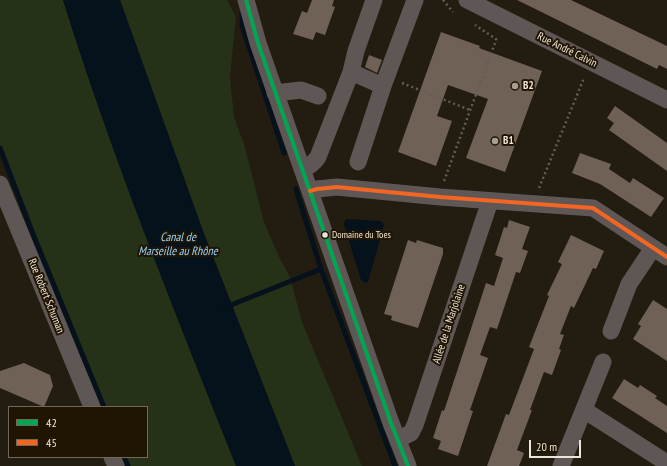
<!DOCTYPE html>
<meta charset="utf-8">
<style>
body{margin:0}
#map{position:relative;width:667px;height:466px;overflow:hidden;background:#221c11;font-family:"PT Sans Narrow",sans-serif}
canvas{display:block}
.legend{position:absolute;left:8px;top:406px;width:140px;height:52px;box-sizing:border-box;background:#201502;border:1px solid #726858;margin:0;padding:5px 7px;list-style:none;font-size:12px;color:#ede5d8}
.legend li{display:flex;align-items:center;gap:8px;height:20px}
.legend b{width:20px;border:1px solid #726858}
.scale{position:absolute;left:529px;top:440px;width:52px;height:18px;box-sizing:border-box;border:2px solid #ede5d8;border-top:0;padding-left:5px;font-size:12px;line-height:14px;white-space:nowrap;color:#ede5d8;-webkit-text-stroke:3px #201502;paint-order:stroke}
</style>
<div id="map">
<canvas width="667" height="466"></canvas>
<ul class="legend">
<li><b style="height:5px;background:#00a651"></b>42</li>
<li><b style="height:5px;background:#f26522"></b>45</li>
</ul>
<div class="scale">20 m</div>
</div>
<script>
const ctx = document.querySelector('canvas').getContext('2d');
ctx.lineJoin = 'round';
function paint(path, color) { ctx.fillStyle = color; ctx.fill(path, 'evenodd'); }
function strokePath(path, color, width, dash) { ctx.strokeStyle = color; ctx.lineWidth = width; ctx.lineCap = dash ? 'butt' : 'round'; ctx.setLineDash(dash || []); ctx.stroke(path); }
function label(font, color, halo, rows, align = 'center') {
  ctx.font = font + ' "PT Sans Narrow",sans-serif'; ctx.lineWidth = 4; ctx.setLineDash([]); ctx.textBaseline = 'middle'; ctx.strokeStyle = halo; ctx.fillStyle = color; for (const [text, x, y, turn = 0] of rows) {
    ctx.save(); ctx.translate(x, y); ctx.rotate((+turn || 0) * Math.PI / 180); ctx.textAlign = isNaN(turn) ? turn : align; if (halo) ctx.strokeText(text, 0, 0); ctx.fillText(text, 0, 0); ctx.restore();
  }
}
paint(new Path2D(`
 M0,0H63C113,158 175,312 236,466H128L124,457H147V407H104L0,150Z
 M120,0H227L236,17L230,77L234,117L244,144L264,222L279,257L290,277L302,322L362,466H295L203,231Z`), '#253218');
paint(new Path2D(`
 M63,0H120L203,231L295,466H236C175,312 112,158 63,0Z
 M347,219L381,221L384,225L368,282L366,283L361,280L344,225L345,220Z`), '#05121c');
strokePath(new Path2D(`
 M242,12V25L284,153
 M0,148L33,234L104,407
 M296,189L321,269L395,466
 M226,307L321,269
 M124,457L128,466`), '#05121c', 5);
paint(new Path2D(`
 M312,0H334L332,6L335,7L325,35L316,32L313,40L293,34L302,11L307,13Z
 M517,0H571L667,46V69L659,65L657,69L649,65Z
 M441,32L480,46L479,48L542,71L505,172L466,158L488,99L448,85L437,116L452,121L436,166L398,152Z
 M369,55L382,60L377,73L365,67Z
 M615,106L667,143V171L609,130L614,123L607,118Z
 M580,153L611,164L609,169L630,183L633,178L664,198L651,217L600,184L572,173Z
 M509,220L530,227L522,249L528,251L520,273L516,272L497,329L490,327L480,355L488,358L470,410L473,411L458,456L438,449L441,441L433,438L442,410L444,411L486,283L494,286L503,258L495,255L504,227L507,228Z
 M571,235L604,251L596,269L593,268L574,308L571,306L560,334L564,335L559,349L561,350L552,375L544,372L530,410H532L517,450L524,453L519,466H487L506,414L509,415L534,349L529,347L549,296L547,295L562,264L558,262Z
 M408,240L416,243L417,240L443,248V254L418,328L391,320L392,316L384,314Z
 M653,300L667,309V361L633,339L641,326L638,324Z
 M24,363L50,375L53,386L44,407L0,388V371Z
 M624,379L638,388L640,385L657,396L655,398L667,406V433L612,398Z`), '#706157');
strokePath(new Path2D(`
 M443,0L453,12
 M402,83L470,110
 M444,181L495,43L496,39L475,25
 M539,188L584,78`), '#635c58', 2.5, [2, 3]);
strokePath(new Path2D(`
 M246,0L258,43L391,423L408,466
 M467,0L667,100
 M351,72L383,86L358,162
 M383,86L415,0
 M275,93L301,90L318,96
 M302,169C309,167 314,163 318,157L351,72L356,51L374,0
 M0,184L92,407
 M310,191L317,189L337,187L440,197L593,208L667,257
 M611,331L629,284L653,248
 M584,410L667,463
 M398,439L411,433L415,425L490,201
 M112,457L116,466
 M561,466L603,362`), '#5f5755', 17);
strokePath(new Path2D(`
 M246,0L258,43L391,423L408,466`), '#00a651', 4);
strokePath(new Path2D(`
 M310,191L317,189L337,187L440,197L593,208L667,257`), '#f26522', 4);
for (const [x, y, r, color] of [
 [515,86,4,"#a69f92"],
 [495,141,4,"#a69f92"],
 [325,235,3.5,"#ede5d8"]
]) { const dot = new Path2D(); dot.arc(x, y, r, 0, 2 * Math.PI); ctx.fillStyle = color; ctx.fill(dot); strokePath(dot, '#201502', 1.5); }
label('10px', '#ede5d8', '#201502', [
 ["Domaine du Toes",332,235]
], 'left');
label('11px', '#ede5d8', '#201502', [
 ["Rue André Calvin",567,50,26],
 ["Rue Robert Schuman",46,296,68],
 ["Allée de la Marjolaine",449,324,-72]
]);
label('bold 11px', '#ede5d8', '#201502', [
 ["B2",523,86],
 ["B1",503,141]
], 'left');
label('italic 12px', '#92d1fe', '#201502', [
 ["Canal de",178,238],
 ["Marseille au Rhône",178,252]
]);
</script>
